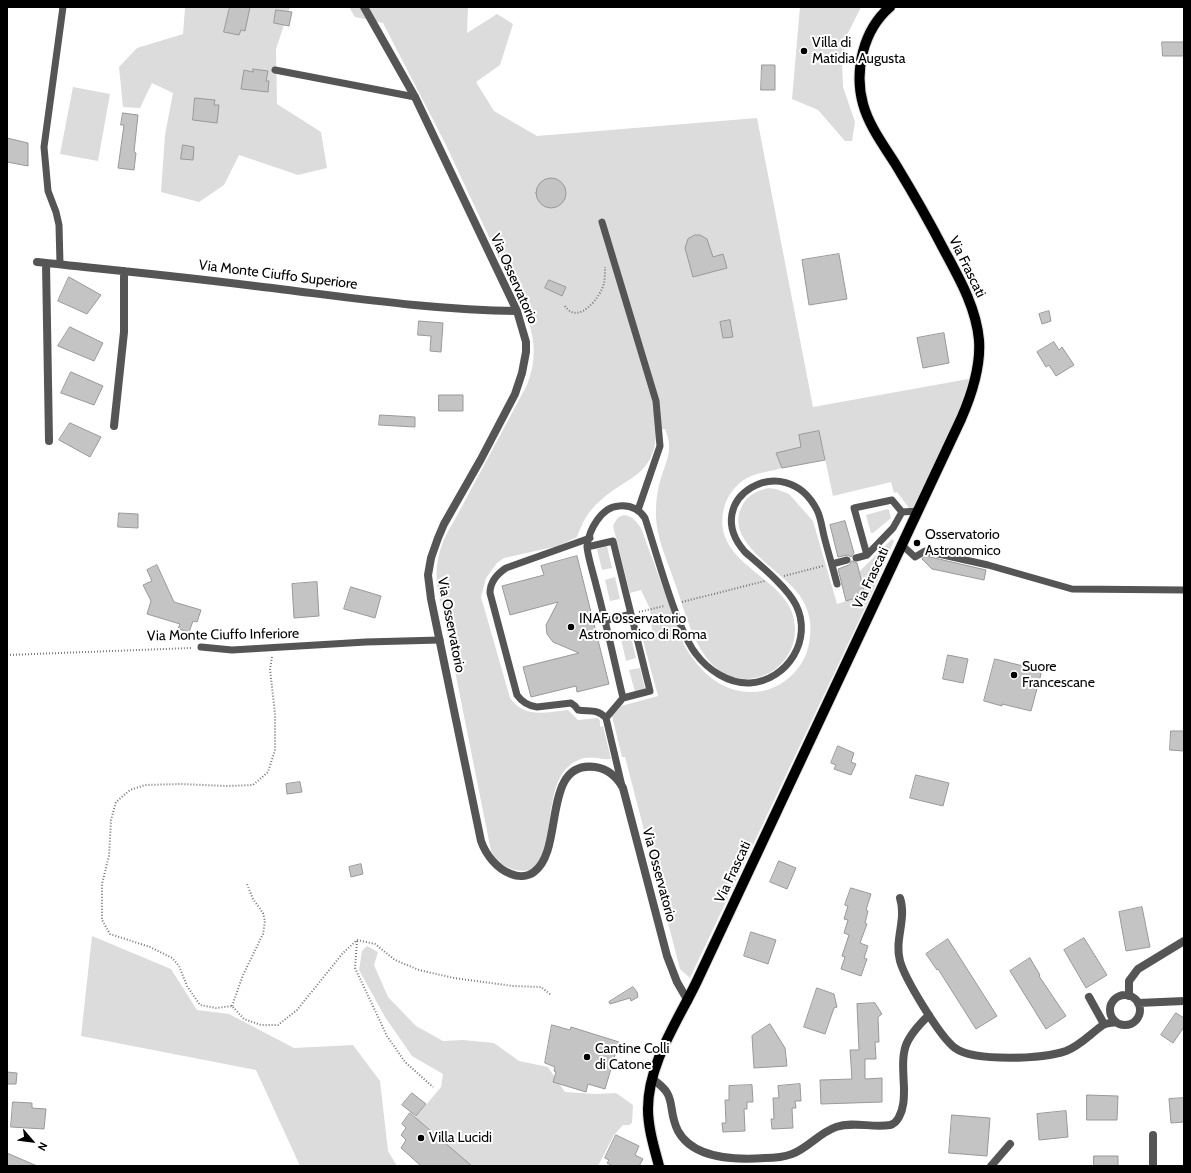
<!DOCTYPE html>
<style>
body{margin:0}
#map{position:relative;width:1191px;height:1173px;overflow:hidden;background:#fff;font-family:Cabin,sans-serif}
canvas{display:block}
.frame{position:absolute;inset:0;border:8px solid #000;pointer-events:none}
.north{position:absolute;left:12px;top:1121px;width:40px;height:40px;-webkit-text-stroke:3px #fff;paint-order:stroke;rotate:118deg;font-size:11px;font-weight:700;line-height:16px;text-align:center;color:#000}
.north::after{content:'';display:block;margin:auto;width:14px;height:18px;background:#000;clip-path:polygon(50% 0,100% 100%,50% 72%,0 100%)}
</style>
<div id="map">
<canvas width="1191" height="1173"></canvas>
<div class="frame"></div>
<div class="north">N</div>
</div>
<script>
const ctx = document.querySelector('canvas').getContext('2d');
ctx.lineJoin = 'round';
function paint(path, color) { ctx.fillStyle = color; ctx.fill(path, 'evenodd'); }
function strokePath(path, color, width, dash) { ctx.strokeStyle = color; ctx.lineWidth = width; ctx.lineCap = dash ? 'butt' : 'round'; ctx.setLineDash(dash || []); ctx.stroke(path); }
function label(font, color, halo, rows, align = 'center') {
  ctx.font = font + ' Cabin,sans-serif'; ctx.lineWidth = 4; ctx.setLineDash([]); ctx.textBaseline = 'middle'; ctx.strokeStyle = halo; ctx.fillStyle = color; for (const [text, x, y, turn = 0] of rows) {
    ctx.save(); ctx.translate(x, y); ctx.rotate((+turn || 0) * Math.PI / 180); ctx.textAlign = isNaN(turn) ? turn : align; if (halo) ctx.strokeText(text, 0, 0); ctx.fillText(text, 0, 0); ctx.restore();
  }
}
paint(new Path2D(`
 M187,7H290L276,49L277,104L321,132L327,168L298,175L239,155L224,185L199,202L161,192L165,135L173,93L152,83L140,108L123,107L119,67L137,48L183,34L185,8Z
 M349,7H468L467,33L497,14L513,24L500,65L476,82L494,111L537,136L757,118L813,407L974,378L949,438L916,507L909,508L897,492L894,493L891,482L833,496L819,431L801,447L776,453L782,468C770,472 758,472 747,478C736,484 727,496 724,508C709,568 796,576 795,629C795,638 793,647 788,655C779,670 763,679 745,679C733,679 721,673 713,665C694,647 684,610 676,586C668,562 655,536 656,511C656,499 658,486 662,475C668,457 673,448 665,429L656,430C656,476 627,476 600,501C588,511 582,523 577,537L558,546L504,558L497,563L486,578L481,597L510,698C525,719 546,712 568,710L578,720L598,718L600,721V727L603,726L611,759C602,760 593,756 584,758C552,766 552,807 548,834C547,840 547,847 545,852C542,858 536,864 532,870C514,873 500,867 491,851L442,606C432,577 436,549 453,523L527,385C536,362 536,341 527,318L445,143L383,23L355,17Z
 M800,7H861L846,37L842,62L843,87L855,122L852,141H845L818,110L792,99Z
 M73,87L110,94L98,161L60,154Z
 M768,488L776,489L789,494L813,521L837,604L865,595L859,572L892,539L894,541L872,593L690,978L680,969L625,757H622L612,716L621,706L658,696L641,633L652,630L650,609L641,590L630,593L613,526C620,508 633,515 641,528L684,645C696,666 715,687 740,691C759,695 780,688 793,674C803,664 809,651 810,636C812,622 808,608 800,596C783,570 723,543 742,506C747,495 757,491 768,488Z
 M887,509L889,510L891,518L873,533H871L866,515Z
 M607,546L612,568L602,570L597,549Z
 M615,577L620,599L610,601L605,580Z
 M631,637L636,658L626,661L621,639Z
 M640,668L645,689L635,692L629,670Z
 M92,936L171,969L197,1010L229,1014L294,1048L353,1045L380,1081L388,1151L397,1166H300L256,1070L81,1036Z
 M367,946L378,952L374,965L388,997L416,1026L443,1041L463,1040L494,1043L519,1061L548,1067L565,1092L595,1094L616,1093L633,1105L632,1123L629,1125H623L614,1135L598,1166H472L415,1118L441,1087L443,1074L412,1056L385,1017L359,970L362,951Z`), '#dcdcdc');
const building = new Path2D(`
 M230,7H250L245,31L241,30L239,35L224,32Z
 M276,10L292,12L289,26L274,23Z
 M1162,42H1184V56H1163Z
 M762,65H775V90H761Z
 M253,69L268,71L266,81H269L268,92L241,89L244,70L253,72Z
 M195,98L215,100L214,105H219L217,123L193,120Z
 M123,113L138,115L134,152L136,153L134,170L118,168L124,125H121Z
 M7,138L28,143V166L7,162Z
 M183,145L194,147L193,160L181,159Z
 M536 193a15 15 0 1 1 30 0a15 15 0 1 1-30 0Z
 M695,235H700L707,239L713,257L723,254L727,268L693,277L685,248L688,239Z
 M839,254L847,299L809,305L802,260Z
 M69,277L101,295L87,314L58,301Z
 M549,280L566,287L562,296L545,288Z
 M1049,311L1051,321L1042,324L1039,314Z
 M730,320L733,337L723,338L720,322Z
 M419,321L443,323L441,352L430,351L431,336L418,335Z
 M70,327L103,343L94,361L58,346Z
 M944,333L949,363L923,368L917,338Z
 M1054,342L1059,350L1062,347L1074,365L1056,376L1049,365L1046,367L1037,352Z
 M71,372L103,386L94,405L61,393Z
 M439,395H463V411H439Z
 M380,415L415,417V427L379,425Z
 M70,423L101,437L90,457L59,440Z
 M819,431L825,460L782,468L776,453L801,447L799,435Z
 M119,513L138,514V528L118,527Z
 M845,521L854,553L851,557L848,555L838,557L830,525Z
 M577,556L609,684L577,692L576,686L531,697L523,667L579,653L553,642L547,634L546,625L558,602L510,615L502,586L544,575L541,566Z
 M926,556L986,570L984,580L932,569L922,559Z
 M852,561L857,563L865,595L846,601L838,569L849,565Z
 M157,565L174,602L201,610L197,622L193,621L189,632L178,629L180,624L147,614L151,601L143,585L152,581L147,570Z
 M317,582L319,616L294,618L292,584Z
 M351,587L381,596L375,618L344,609Z
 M948,655L968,659L963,683L943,679Z
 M995,659L1039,670L1041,674L1031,711L1002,704V706L984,701Z
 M1171,731H1184V751L1170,750Z
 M838,746L854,753L851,762L856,764L851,775L834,769L836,765L831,763Z
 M916,775L949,783L943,806L910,798Z
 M300,782L302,792L287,794L286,784Z
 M779,861L796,868L787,889L770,882Z
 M361,864L363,874L351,877L349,867Z
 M851,888L871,894L866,910L868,911L865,923L867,924L860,943L868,946L864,958L867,959L861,976L841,969L845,957L842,956L849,935L844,933L848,920L844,919L848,906L845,905Z
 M1142,907L1150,947L1126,951L1119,912Z
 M751,932L776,940L768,964L744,956Z
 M1084,938L1107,975L1086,988L1064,950Z
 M948,939L997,1016L976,1029L938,969L937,970L926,954Z
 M1030,958L1040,975L1039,976L1066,1016L1046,1029L1010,971Z
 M633,987L637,992L638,997L631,1001L630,998L610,1004L609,1002Z
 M817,988L834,994L837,1007L834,1008L825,1034L804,1027Z
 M875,1003L882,1014L878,1017L879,1042H875L876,1059H865V1079L882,1078V1102L821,1104L820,1080L852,1079L850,1050H859L857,1004Z
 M1176,1013L1184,1018V1027L1173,1043L1161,1035Z
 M770,1024L785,1048L787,1066L754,1068L752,1036Z
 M552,1025L570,1030L571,1027L619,1042L605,1089L588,1084L586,1092L553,1082L556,1072L554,1071L555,1067L545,1063Z
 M7,1072L17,1073L16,1084H7Z
 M800,1084L801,1101H795L796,1108H792L793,1128L772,1129L771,1119H774L773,1098H779L778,1086Z
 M752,1085L753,1102H747V1109H744L745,1131L723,1132L722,1123H726L725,1100H729V1086Z
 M412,1093L426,1104L416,1116L402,1105Z
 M1087,1095L1118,1096L1117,1120H1087Z
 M1184,1098V1122L1171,1123L1169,1099Z
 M13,1102L32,1103V1108L46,1109L44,1129L11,1127Z
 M1066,1111L1068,1137L1039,1140L1037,1114Z
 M410,1113L472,1166H421L401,1148L406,1140L401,1135L406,1128L402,1124Z
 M952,1115L990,1118L987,1156L949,1153Z
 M616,1135L639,1146L635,1155L643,1159L639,1166H613L607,1163L609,1160L605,1158Z
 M7,1153L37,1166H7Z
 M1094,1156H1118V1166H1094Z`);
paint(building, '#c4c4c4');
strokePath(building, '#999', 1);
const primary = new Path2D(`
 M659,1166C654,1147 648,1128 648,1109C648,1063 678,1021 697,981L961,419C972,394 981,367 979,340C976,307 959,278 944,250C929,221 913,193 896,165C884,146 869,126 863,104C854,71 863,30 890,7`);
strokePath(primary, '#dbdbdb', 12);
strokePath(new Path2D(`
 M565,306C578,326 601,297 604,283C605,278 605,272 605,267
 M784,576L823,566
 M682,602L765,581
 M639,612L664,606
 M7,655L191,648
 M272,657L270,669L275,714V750L268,772L253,785L227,786L180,784L145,785L130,790L116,802L111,820L109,856L102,884V920L110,934L150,947L172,958L179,966L187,986L200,1005L216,1008L232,1006L244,1019L261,1025H278L297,1010L343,953L357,940L375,944L395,960L419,970L454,978L513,986L541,987L551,995
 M357,941L355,968L387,1036L405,1062L433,1087
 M232,1006L243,975L263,934L265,921L263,913L253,899L247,884`), '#777', 2, [1, 2]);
strokePath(new Path2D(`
 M275,70L415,97
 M602,222L656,401L660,446L638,510
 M60,264L59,225L56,212L48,191L44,147L63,7
 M902,512L893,528L867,555L854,508L892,500L902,512L918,511
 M590,538L506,568C497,574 490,582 490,593L517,695C522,702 528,706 537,707L571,703L575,706L578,710C589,712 597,708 606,718L622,786
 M902,545L915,557L925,551L988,565L1072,589L1184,590
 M587,547L613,541L650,691L623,698L606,718
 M856,558L867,555
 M832,564L847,560
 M605,621L630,614
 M201,647L232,650L366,642L440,640
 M623,698C614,660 606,622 596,585C594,576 587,554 587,546C589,530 601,507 619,506C630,505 639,509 645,518C656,552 665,586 678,619C683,631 688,644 696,654C708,670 729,684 750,683C788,680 813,639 796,605C787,587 761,566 745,552C698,499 785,447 817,510C821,518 822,528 824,536C828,552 833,568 837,584`), '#555', 7);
strokePath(new Path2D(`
 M364,7L415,97L517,311L526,342V352L522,373L515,394L481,459L444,524L438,538L431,558L428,575L431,599L481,841C486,855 497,869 511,874C518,877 527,877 534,872C565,850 541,760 595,767C608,769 617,777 623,788L667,956L677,982L688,1001
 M37,262C112,270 188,277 263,287C347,297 431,310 517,311
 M46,263L49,441
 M114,426L124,332V271
 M900,898C907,919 894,940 900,961C905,979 940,1037 955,1048C974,1062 1044,1059 1066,1051C1081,1045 1090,1034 1103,1025C1107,1023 1111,1023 1115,1022
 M1110 1010a15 15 0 1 1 30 0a15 15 0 1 1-30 0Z
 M1129,996V981L1138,969L1184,941
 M1089,997L1104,1024
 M1138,1003L1184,1001
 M652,1079C679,1096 666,1107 678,1131C694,1160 737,1160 765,1158C774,1158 784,1157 792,1154C808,1148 819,1133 836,1127C853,1121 872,1128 890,1125C894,1124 897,1121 899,1117C904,1108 904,1098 904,1088C902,1050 901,1042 929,1015
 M991,1166L1010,1144
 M1153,1166V1135`), '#555', 8);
strokePath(primary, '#000', 10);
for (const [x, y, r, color] of [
 [804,51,4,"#000"],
 [917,543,4,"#000"],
 [571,627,4,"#000"],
 [1014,675,4,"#000"],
 [587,1057,4,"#000"],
 [421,1138,4,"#000"]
]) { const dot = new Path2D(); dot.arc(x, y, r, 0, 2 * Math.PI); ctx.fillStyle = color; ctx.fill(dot); strokePath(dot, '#fff', 1.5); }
label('14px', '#000', '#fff', [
 ["Villa di",812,43],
 ["Matidia Augusta",812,59],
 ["Osservatorio",925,535],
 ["Astronomico",925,551],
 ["INAF Osservatorio",579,619],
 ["Astronomico di Roma",579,635],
 ["Suore",1022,667],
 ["Francescane",1022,683],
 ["Cantine Colli",595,1049],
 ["di Catone",595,1065],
 ["Villa Lucidi",429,1138]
], 'left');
label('14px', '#000', '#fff', [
 ["Via Frascati",967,267,64],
 ["Via Monte Ciuffo Superiore",278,275,7],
 ["Via Osservatorio",514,279,66],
 ["Via Frascati",871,578,-65],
 ["Via Osservatorio",451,625,79],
 ["Via Monte Ciuffo Inferiore",223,635,-1],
 ["Via Frascati",733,872,-65],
 ["Via Osservatorio",659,875,75]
]);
</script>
